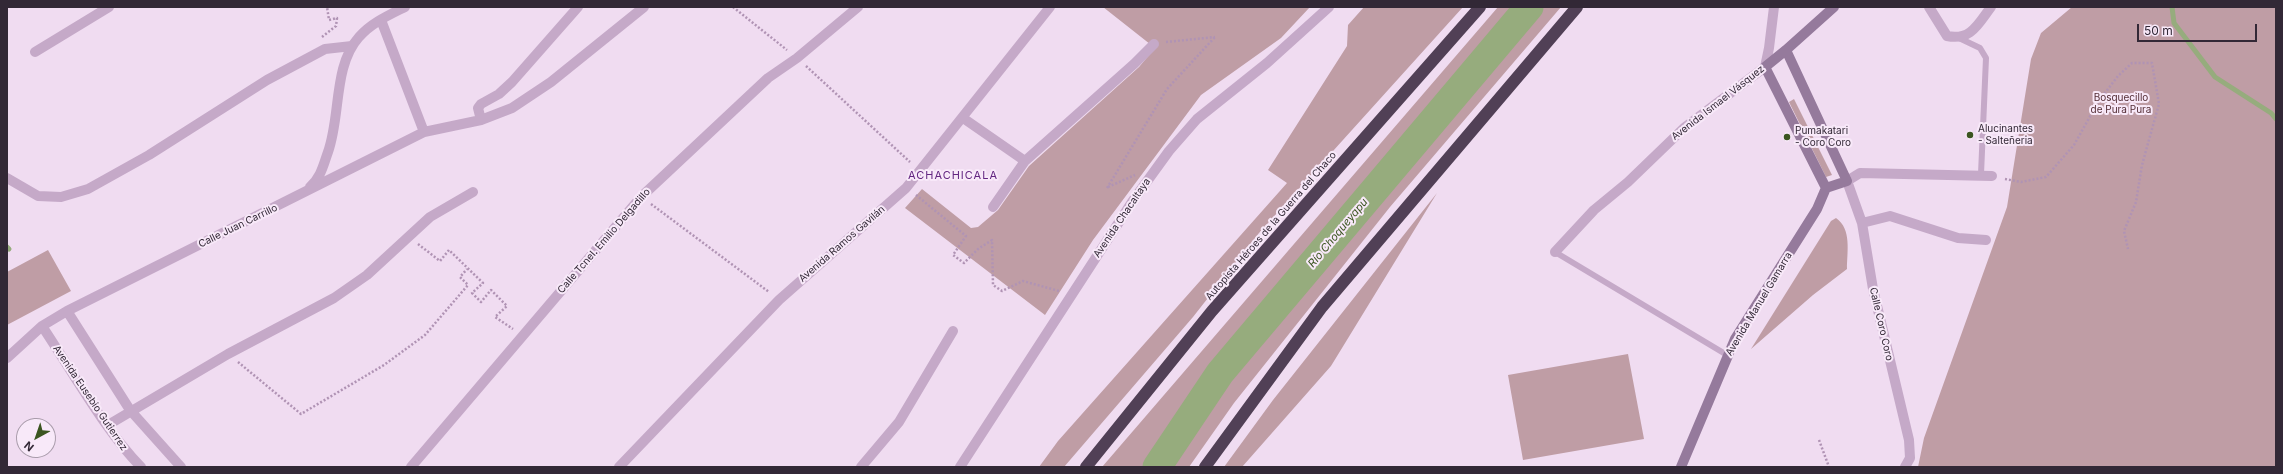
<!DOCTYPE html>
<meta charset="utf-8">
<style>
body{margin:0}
#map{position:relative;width:2283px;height:474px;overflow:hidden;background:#f0dcf1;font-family:Inter,sans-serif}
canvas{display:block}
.frame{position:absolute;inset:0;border:8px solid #322836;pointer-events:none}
.north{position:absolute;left:16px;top:418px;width:40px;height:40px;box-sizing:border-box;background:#f8e9f9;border:1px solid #a99cab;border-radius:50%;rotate:220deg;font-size:11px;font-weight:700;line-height:16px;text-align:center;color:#322836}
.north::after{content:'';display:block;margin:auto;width:14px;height:18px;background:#3b5520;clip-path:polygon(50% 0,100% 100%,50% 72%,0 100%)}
.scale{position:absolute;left:2137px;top:24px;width:120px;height:18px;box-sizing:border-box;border:2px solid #322836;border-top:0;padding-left:5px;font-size:12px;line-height:14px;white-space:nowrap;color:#322836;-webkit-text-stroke:3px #f8e9f9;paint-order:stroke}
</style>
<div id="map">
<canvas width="2283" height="474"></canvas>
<div class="frame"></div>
<div class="north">N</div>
<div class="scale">50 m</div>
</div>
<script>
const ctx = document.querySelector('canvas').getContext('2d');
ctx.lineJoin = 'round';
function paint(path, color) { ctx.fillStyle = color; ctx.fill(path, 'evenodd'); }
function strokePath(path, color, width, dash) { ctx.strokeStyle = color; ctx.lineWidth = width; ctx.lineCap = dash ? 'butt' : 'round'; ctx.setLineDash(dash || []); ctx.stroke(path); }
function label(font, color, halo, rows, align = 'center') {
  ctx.font = font + ' Inter,sans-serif'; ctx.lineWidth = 4; ctx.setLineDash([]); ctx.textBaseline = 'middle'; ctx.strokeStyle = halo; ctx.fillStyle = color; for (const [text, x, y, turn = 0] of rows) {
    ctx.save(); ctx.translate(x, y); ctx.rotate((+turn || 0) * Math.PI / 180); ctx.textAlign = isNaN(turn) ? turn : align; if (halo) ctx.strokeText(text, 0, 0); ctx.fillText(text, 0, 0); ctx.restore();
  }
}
paint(new Path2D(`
 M1103,7H1310L1281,38L1201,95L1093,240L1045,315L905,208L922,189L971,228L978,227L998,210L1029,166L1139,67L1155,48Z
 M1364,7H1463L1259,233L1193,317L1064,467H1039L1058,441L1287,183L1268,170L1347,46L1348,25Z
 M1498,7H1517L1412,126L1210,368L1145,467H1102Z
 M1543,7H1561L1390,207L1234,403L1189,467H1171L1228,382Z
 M2072,7H2276V467H1918L1924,438L2007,207L2031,59L2041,33Z
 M1794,99L1832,175L1826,177L1789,102Z
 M1437,193L1331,366L1242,467H1224L1273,400Z
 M1836,218C1852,229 1847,252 1847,269L1813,295L1751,349L1831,221Z
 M48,250L71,291L7,325V272Z
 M1628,354L1644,439L1523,460L1508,375Z`), '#bf9da5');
strokePath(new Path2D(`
 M2172,7L2174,23L2215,77L2271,113L2276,119
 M7,247L9,249`), '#96ac7d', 5);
strokePath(new Path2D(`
 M1157,467L1220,373L1529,7`), '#96ac7d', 29);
strokePath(new Path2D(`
 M733,7L787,50
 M322,37L336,26L337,18L329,20L327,7
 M1166,42L1215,37
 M806,66L910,162
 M2005,179L2021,182L2046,177L2074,145L2098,102L2118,76L2132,63H2152L2159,104L2142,165L2136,202L2124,231L2128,249
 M1108,187L1135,175
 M1107,188L1167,89L1215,37
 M916,195L966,236L953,255L964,263L978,249L992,240L993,285L1002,291L1023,281L1059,291
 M651,204L769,292
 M418,244L440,261L449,250L483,283L472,293L481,302L491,290L507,306L495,317L513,329
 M238,362L301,414L384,365L425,335L468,285L460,277L467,269
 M1819,440L1829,467`), '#b093b4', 2.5, [2, 2]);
strokePath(new Path2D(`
 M1959,38L1980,48L1986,58L1981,174
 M1555,252L1727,355`), '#c5a9c8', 6);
strokePath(new Path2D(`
 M963,118L1025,161
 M993,207L1025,161L1134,64L1154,44`), '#c5a9c8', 10);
strokePath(new Path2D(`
 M1929,7L1947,36C1971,41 1978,24 1991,7
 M381,20L424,132
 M35,52L109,7
 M481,120L478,108L481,104L499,94L512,82L578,7
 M7,178L38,196L61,197L88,189L149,155L267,80L325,49L352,46
 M310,187C321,177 323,166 328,152C341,116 333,66 359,37C371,23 389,15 405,7
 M1862,223L1890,216L1958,238L1986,240
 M1555,252L1594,210L1628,182L1684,128L1765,67L1769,48L1774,7
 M67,311L130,410L181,467
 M42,326C72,371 104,429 141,467
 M7,358L42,326L67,311L424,132L481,120L512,108L551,82L644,7
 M108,425L228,354L334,298L367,275L430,217L473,192
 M411,467L641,197L768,78L797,58L858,7
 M619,467L779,300L906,188L1050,7
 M861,467L899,422L953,331
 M1905,467L1910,458L1909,440L1873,289L1862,223L1847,181L1860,173L1992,176`), '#c5a9c8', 10);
strokePath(new Path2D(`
 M960,467L1132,202L1169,151L1197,119L1267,63L1329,7`), '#c5a9c8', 10);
strokePath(new Path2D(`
 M1786,50L1847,181L1826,188
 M1826,188L1765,67L1786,50L1834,7
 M1681,467L1735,339L1817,209L1826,188`), '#957a9c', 10);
strokePath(new Path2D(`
 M1086,467L1212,311L1480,7
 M1205,467L1322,307L1577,7`), '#514056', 12);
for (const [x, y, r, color] of [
 [1970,135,4,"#3b5520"],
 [1787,137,4,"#3b5520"]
]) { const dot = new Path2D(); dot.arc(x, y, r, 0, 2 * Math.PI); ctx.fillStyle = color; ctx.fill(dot); strokePath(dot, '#f8e9f9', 1.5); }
label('10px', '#532d35', '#f8e9f9', [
 ["Bosquecillo",2121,98],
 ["de Pura Pura",2121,110]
]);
label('10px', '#322836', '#f8e9f9', [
 ["Avenida Ismael Vásquez",1718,103,-38],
 ["Avenida Chacaltaya",1122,218,-56],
 ["Calle Juan Carrillo",238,226,-26],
 ["Autopista Héroes de la Guerra del Chaco",1271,226,-49],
 ["Calle Tcnel. Emilio Delgadillo",604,241,-49],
 ["Avenida Ramos Gavilán",842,244,-41],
 ["Avenida Manuel Gamarra",1759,304,-59],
 ["Calle Coro Coro",1881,324,77],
 ["Avenida Eusebio Gutierrez",90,398,56]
]);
label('10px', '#322836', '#f8e9f9', [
 ["Alucinantes",1978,129],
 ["- Salteñeria",1978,141],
 ["Pumakatari",1795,131],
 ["- Coro Coro",1795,143]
], 'left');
ctx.letterSpacing = '1px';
label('11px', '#632681', '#f8e9f9', [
 ["ACHACHICALA",953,176]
]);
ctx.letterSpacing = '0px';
label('italic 11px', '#3b5520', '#f8e9f9', [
 ["Río Choqueyapu",1338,233,-50]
]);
</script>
